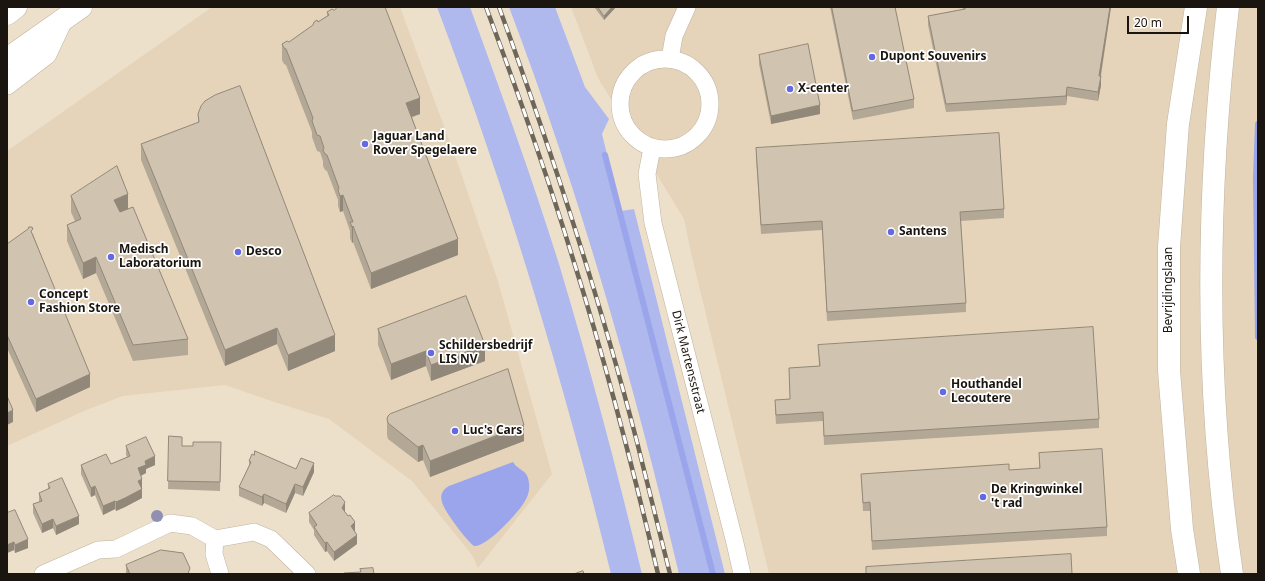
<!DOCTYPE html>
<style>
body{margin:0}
#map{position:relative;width:1265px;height:581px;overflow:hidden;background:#ede0cb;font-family:"Noto Sans",sans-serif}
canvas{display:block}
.frame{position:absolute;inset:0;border:8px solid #1a150e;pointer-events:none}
.scale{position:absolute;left:1127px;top:16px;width:62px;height:18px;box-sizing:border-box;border:2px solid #1a150e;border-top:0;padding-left:5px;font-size:12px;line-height:14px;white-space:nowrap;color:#1a150e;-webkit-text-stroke:3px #fff;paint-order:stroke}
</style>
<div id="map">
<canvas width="1265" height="581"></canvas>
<div class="frame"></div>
<div class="scale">20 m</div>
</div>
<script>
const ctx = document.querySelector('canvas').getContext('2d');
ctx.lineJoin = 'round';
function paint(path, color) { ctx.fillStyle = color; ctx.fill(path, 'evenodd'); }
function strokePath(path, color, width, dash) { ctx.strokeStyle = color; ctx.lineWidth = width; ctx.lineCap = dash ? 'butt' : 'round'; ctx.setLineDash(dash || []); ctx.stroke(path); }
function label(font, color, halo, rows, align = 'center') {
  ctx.font = font + ' "Noto Sans",sans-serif'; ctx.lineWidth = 3.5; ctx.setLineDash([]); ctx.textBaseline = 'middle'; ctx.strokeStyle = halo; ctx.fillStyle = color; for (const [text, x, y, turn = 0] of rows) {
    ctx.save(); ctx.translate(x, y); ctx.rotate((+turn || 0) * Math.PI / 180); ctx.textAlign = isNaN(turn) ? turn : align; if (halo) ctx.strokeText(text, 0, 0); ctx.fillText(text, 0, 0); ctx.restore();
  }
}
paint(new Path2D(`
 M212,7H400L459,167L498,281L552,474L478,568L472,555L412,481L329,419L277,403L225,385L123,396L84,411L7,446V151Z
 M571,7H1258V574H769L691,253L684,219L598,78Z`), '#e5d4ba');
paint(new Path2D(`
 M437,7H470C501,92 532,178 559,264C590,367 617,470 642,574H611C564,382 507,192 437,7Z
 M509,7H555L585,87L609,119L602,134L621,211L634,209L725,574H679C634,382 579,192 509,7Z`), '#b0b9ee');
paint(new Path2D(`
 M513,462C518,471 528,469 529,483C530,490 528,496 525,501C519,512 486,548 474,546C467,541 444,511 442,502C440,495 442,490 449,486Z`), '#9aa5eb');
strokePath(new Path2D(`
 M1258,124L1256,177L1258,337
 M605,155L713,574`), '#9aa5eb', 6);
const minor = new Path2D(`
 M620 104a45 45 0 1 1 90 0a45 45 0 1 1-90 0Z
 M670,59L674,36L687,7
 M652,148L647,174L653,223L735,543L742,574
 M215,539L214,554L220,574
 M43,574L98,550L116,549L170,523L192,526L215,539L254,532L271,539L307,574`);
const tertiary = new Path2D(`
 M7,84L46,54L62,20`);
const trunk = new Path2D(`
 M1228,7C1206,195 1204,386 1232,574
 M7,14L16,7
 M7,59L81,7
 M1189,574L1182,529L1169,371V247L1178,124L1196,7`);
strokePath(minor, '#bfb39f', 18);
strokePath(tertiary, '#bfb39f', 22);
strokePath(trunk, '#bfb39f', 23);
strokePath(minor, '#fff', 17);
strokePath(tertiary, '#fff', 21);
strokePath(trunk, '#fff', 22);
const rail = new Path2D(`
 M486,7C517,90 547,174 573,259C606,363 633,468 658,574
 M499,7C551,150 599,295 637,442C648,486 659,530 670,574`);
strokePath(rail, '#6e6659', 4.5);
strokePath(rail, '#fff', 3, [9]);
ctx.fillStyle = '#918fb2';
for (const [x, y] of [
 [157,516]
]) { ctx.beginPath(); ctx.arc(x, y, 6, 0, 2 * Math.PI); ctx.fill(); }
paint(new Path2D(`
 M594,7H616L604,20Z
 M830,7H895L914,99V108L853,120Z
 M962,7H1111L1101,76V85L1098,101L1067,96L1066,105L946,112L928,25V16L963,9Z
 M327,12L420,114L412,117L458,255L371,289L353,242L352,243L350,238V231L343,211L340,212L338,206V200L327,171L325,170L323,166V161L320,152L317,151L312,137V132L286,65L284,64L282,60V44L289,42L327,16Z
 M759,55L820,114L771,124L759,64Z
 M198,114L335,351L288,371L277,344L225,366L141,160V144L198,123Z
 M756,148L1004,209V218L961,221L966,303V312L827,321L822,230L761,234L756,157Z
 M71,196L128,209L188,339V355L133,361L96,273L83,279L67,241V225L75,221L71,212Z
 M33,234L90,387L36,412L7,348V244Z
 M378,329L485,361L431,381L426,366L391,380L378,345Z
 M818,345L1099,419V428L824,445L823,421L776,424L775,409V400L790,399L789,368L819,366Z
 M387,419L524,441L430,477L423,460L418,462L388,439L387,435Z
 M169,436L182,446H193L221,442L220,491L168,489Z
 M126,446L155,465L146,469V473L141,476L142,488V498L125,507L116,511L115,509L103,515L95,495L91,497L81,474V465L111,464L127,457L126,455Z
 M1039,453L1107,527V536L872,550L870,511H863L861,474L1009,470L1039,468Z
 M249,461L296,469L314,472L303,496L295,493L286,513L264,503L262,506L239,496V487L249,466Z
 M48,484L79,524L56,535L53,528L42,533L33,513V504L39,502V493L48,489Z
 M344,511L355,531V532L357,544L334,561L327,551L325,552L314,535V530L309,522V513Z
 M7,513L28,548L15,553L14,550L7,553Z
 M126,565L190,574H126Z`), '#b3a896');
paint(new Path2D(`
 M612,7H616L604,20V16Z
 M1110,7H1111L1099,85V76Z
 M1101,76V85L1098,101V92Z
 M1067,87V96L1066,105V96Z
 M420,98V114L406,119V103Z
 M820,105V114L771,124V116Z
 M128,194V210L114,215V200Z
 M343,195V211L340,212V196Z
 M353,226V242L352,243V227Z
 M458,239V255L371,289V273Z
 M96,257V273L83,279V263Z
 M277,328V344L225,366V350Z
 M335,335V351L288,371V355Z
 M485,345V361L431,381V365Z
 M426,351V366L391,380V364Z
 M90,374V387L36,412V399Z
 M13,410V422L7,425V413Z
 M524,425V441L430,477V461Z
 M423,445V460L418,462V447Z
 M155,456V465L146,469V473L138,477V468L145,461Z
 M314,463V472L303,496V487Z
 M142,479V488L138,490V481Z
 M295,484V493L286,513V504Z
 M95,486V495L91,497V488Z
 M142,489V498L125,507L116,511V502Z
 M264,494V503L262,506V497Z
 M115,501V509L103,515V506Z
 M345,502V511L342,517V508Z
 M79,516V524L56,535V526Z
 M53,519V528L42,533V524Z
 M355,522V531L351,535V526Z
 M357,535V544L334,561V552Z
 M28,539V548L15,553V545Z
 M14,542V550L7,553V545Z
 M327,542V551L325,552V543Z`), '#92887a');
const building = new Path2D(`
 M338,7H385L420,98L406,103L458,239L371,273L353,226L352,227L350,222H353L343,195L340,196L338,190L339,188L327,155L325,154L323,150L324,148L320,136L317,135L312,121L313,118L286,49L284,48L282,44L287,41L289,42L313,25L314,22L317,20L318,22L329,15L327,12L332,9L334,10Z
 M598,7H612L604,16Z
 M832,7H895L914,99L853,111Z
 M964,7H1110L1099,76H1101L1098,92L1067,87L1066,96L946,104L928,16L965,9Z
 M808,44L820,105L771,116L759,55Z
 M240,86L335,335L288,355L277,328L225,350L141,144L199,122L198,114L201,106L205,101L215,95Z
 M999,133L1004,209L960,212L966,303L827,312L822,221L761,225L756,148Z
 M117,166L128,194L114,200L120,212L133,207L188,339L133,345L96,257L83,263L67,225L81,219L71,196Z
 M29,227H32L33,229L31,231L90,374L36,399L7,335V244L28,229Z
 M466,296L485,345L431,365L426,351L391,364L378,329Z
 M1093,327L1099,419L824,436L823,412L776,415L775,400L790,399L789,368L820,366L818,345Z
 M508,369L524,425L430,461L423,445L418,447L388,423L387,419L388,416L390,414Z
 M7,396L13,410L7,413Z
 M169,436L182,437V446H193V442H221L220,482L168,481Z
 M146,437L155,456L145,461L146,465L138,468L142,479L138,481L142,489L125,498L116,502L115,501L103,506L95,486L91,488L81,465L106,454L111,464L130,456L126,446Z
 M1102,449L1107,527L872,541L870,502L863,503L861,474L1009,464V470L1040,468L1039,453Z
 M255,451L296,469L301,458L314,463L303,487L295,484L286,504L264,494L262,497L239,487L251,462L249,461L252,454L254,455Z
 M62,478L79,516L56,526L53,519L42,524L33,504L42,501L39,493L50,488L48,484Z
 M334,495L335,496H340L345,502L342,508L348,516L350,515L355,522L351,526L357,535L334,552L327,542L325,543L314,527L317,525L309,513Z
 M15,510L28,539L15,545L14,542L7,545V513Z
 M161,550L183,553L190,568L188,574H130L126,565Z
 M1071,554L1072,574H866V567Z
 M373,568L374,574H344V573L361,572L360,569Z
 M583,571L584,574H574Z`);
paint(building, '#d0c3af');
strokePath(building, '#92887a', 1);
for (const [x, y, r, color] of [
 [872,57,4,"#6269e1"],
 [790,89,4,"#6269e1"],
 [365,144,4,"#6269e1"],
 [891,232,4,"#6269e1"],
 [238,252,4,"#6269e1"],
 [111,257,4,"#6269e1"],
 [31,302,4,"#6269e1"],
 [431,353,4,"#6269e1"],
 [943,392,4,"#6269e1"],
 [455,431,4,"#6269e1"],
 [983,497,4,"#6269e1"]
]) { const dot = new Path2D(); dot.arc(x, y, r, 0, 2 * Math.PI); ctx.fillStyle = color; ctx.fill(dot); strokePath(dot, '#fff', 1.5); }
label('bold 12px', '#1a150e', '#fff', [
 ["Dupont Souvenirs",880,57],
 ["X-center",798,89],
 ["Jaguar Land",373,137],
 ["Rover Spegelaere",373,151],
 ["Santens",899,232],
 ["Medisch",119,250],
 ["Laboratorium",119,264],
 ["Desco",246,252],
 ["Concept",39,295],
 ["Fashion Store",39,309],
 ["Schildersbedrijf",439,346],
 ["LIS NV",439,360],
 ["Houthandel",951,385],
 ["Lecoutere",951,399],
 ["Luc's Cars",463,431],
 ["De Kringwinkel",991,490],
 ["'t rad",991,504]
], 'left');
label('12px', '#1a150e', '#fff', [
 ["Bevrijdingslaan",1169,290,-90],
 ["Dirk Martensstraat",688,362,76]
]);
</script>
